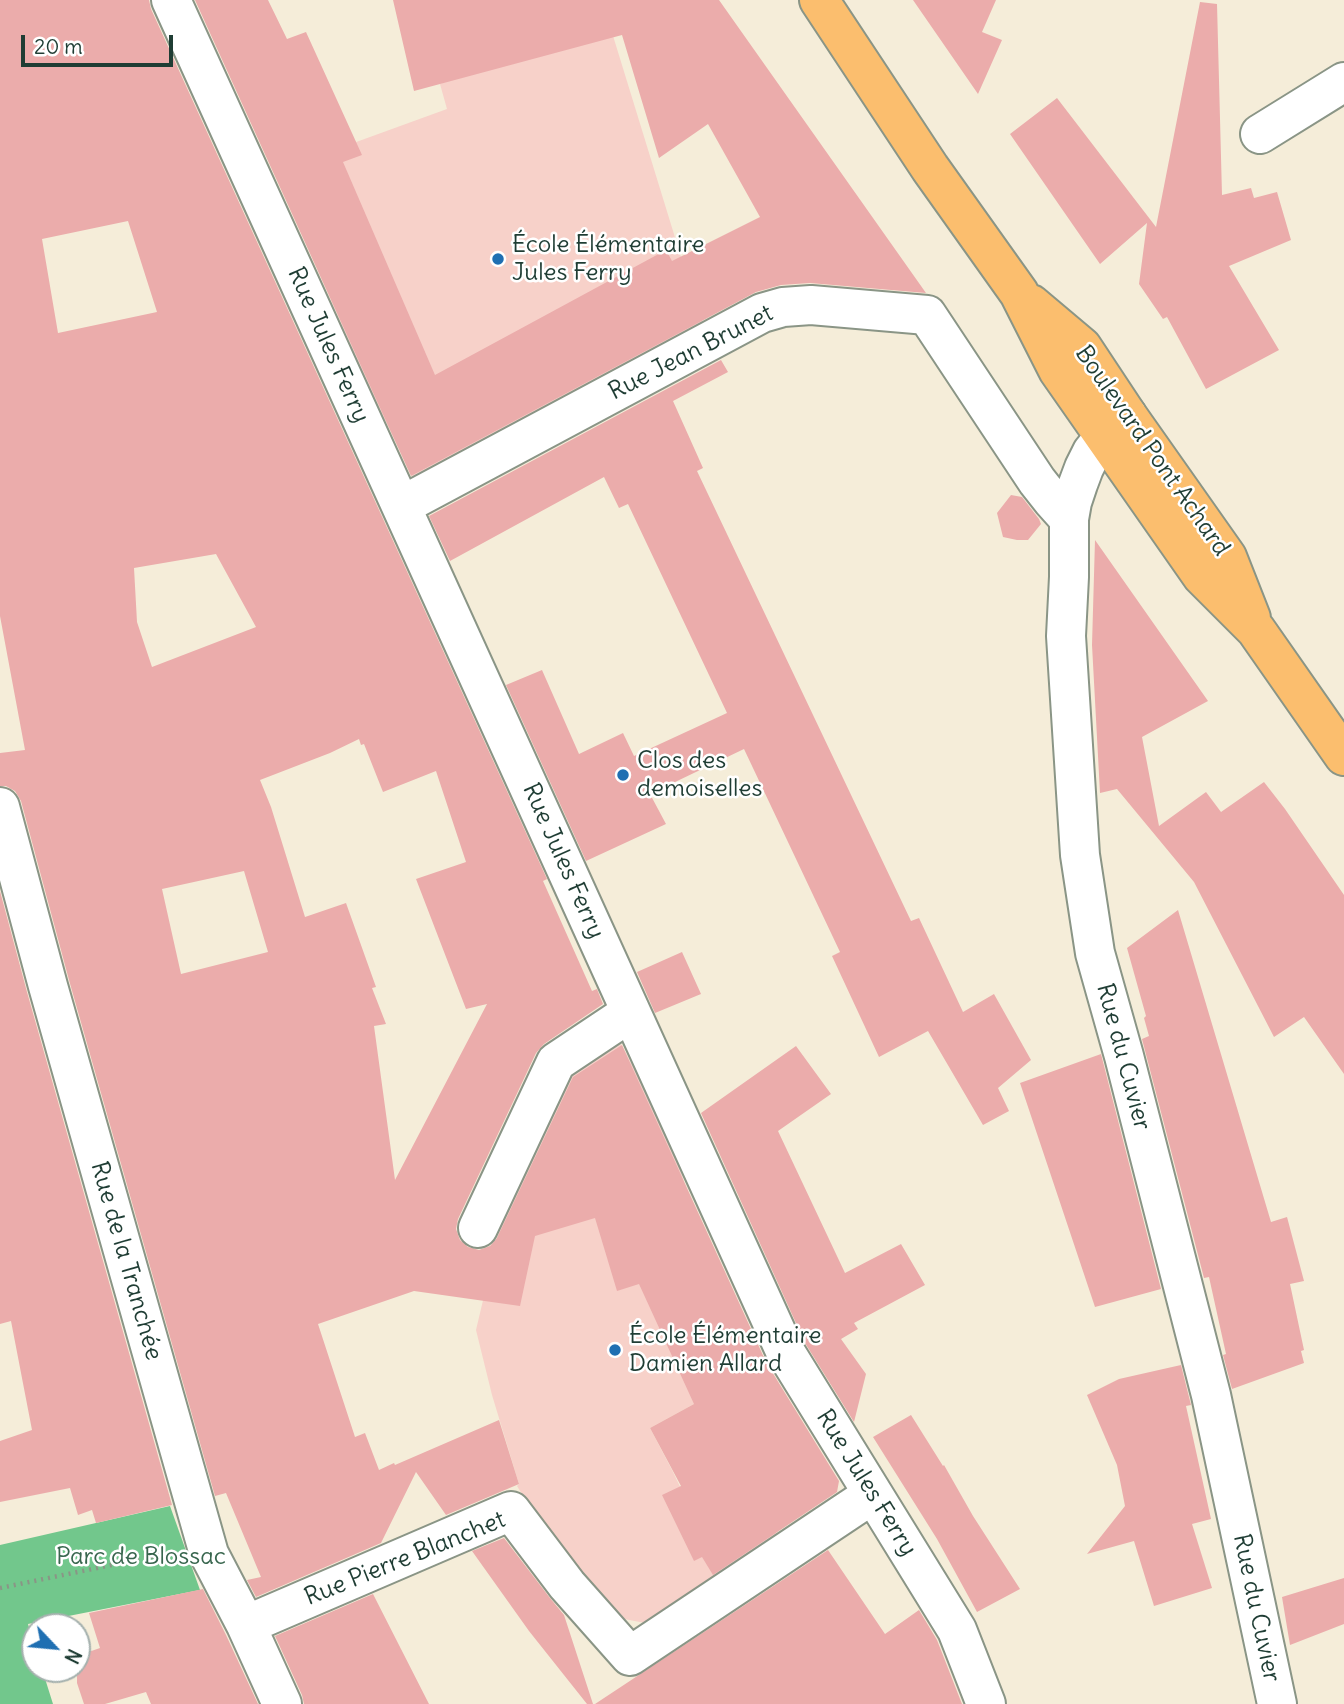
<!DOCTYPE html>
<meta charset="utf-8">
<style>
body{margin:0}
#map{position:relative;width:1344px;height:1704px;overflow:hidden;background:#f5edd9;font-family:Delius,sans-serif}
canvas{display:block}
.north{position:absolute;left:21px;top:1613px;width:70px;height:70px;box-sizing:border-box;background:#fff;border:2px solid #a5b1ae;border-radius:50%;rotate:116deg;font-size:19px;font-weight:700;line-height:28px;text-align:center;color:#1f3d34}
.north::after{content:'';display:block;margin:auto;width:24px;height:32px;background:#1f6fb2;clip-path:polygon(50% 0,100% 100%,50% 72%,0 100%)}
.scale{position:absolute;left:21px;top:35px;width:152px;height:32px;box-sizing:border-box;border:4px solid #1f3d34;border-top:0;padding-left:9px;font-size:21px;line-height:24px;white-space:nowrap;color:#1f3d34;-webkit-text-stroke:5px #fff;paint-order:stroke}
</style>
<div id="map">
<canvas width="1344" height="1704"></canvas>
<div class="north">N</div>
<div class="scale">20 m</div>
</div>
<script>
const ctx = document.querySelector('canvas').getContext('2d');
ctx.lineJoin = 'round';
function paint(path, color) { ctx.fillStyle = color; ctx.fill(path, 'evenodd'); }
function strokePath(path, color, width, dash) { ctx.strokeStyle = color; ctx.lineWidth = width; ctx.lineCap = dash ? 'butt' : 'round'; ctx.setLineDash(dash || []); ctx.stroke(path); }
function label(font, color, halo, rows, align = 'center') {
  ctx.font = font + ' Delius,sans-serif'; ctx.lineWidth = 5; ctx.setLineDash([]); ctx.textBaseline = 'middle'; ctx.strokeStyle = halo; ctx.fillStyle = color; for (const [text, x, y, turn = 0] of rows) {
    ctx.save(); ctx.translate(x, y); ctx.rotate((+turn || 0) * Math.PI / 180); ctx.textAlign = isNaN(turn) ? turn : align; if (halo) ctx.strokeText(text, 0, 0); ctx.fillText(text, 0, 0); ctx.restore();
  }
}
paint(new Path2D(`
 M602,0L697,309L704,324L416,483L372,394L279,182L348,145L447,109L440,84Z
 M621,1044L669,1134L705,1249L694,1404L650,1428L673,1472L695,1518L753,1498L778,1535L645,1623L619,1618L538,1520L517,1486L519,1484L492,1395L476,1330L493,1258L490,1257L509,1204L571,1072Z`), '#f7d1c9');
paint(new Path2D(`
 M170,1506L200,1590L28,1624L35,1648V1669H42L53,1704H0V1545Z`), '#72c78c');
paint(new Path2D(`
 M0,0H149L151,9L547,879L543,881L592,991L597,989L603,1004L544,1044L536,1053L458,1219L456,1229L460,1240L468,1247L479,1250L490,1246L497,1238L573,1077L622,1045L766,1362L839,1481L837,1492L713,1575L702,1557L694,1561L662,1495L681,1486L650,1428L694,1404L639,1284L617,1291L595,1218L535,1236L520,1306L414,1291L318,1324L355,1437L365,1433L379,1470L394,1463L395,1465L499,1420L519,1484L446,1515L416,1472L381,1543L256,1597L247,1580L261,1577L226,1493L215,1496L69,980L21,801L15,791L6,786H0V753L25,750L0,616ZM128,221L157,312L58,333L42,239ZM216,554L256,627L152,667L137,622L134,568ZM359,739L361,745L364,744L383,792L436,771L466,862L416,879L466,1009L487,1004L395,1180L374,1026L386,1024L372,988L376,987L346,903L305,917L271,807L260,780L330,753ZM244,871L268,952L181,974L162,889Z
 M195,0H268L287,39L306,32L362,155L343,162L435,375L666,250L672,261L760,217L708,124L659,158L622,35L414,91L393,0H719L926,293L810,283L781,285L756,292L411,476Z
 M913,0H996L982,32L1002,40L978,94Z
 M1200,2L1217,4L1222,195L1251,188L1254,198L1277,192L1291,240L1229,266L1279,350L1206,389L1167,317L1163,319L1139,284L1147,223L1100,264L1010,134L1057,98L1156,227Z
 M721,360L728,372L673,401L703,468L697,471L911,921L919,918L963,1012L994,994L1031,1060L998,1088L1009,1111L983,1125L928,1031L879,1057L832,956L840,952L744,749L650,794L666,824L586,861L506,685L542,670L579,754L623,733L634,756L727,713L628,504L619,508L604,477L450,561L429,516Z
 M1011,495L1022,497L1039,519L1041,524L1028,540H1017L1003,537L997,513Z
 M1095,540L1208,701L1142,737L1159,826L1206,792L1221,812L1264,782L1285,809L1344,895V1074L1304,1017L1274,1037L1194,882L1117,789L1100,793L1092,645Z
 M0,891L27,992L172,1505L96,1523L92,1510L78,1515L70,1488L0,1502V1441L32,1430L11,1321L0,1324Z
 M1178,910L1271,1222L1287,1217L1304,1281L1290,1284L1304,1350L1301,1351L1304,1363L1232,1389L1223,1355L1226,1354L1209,1277L1204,1278L1142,1039L1149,1036L1144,1018L1146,1016L1127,948Z
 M682,952L701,994L655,1013L637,972Z
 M796,1046L831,1094L778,1131L845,1273L901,1244L925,1285L854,1323L858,1329L841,1339L866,1374L854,1422L805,1343L701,1113Z
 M1101,1054L1161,1289L1095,1307L1020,1083Z
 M1181,1365L1191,1405L1186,1406L1211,1519L1192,1524L1212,1588L1154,1606L1134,1541L1087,1554L1125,1506L1117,1465L1087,1395L1119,1379Z
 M911,1415L943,1466L944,1465L973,1516L1020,1589L977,1612L937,1539L873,1437Z
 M504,1538L550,1598L564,1615L593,1704H587L529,1631L472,1551Z
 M828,1550L885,1634L919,1610L937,1640L962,1704H595Z
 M1344,1578V1624L1290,1645L1282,1597Z
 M203,1589L226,1635L258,1704H151L146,1692L105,1704H84L77,1683V1656L100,1648L89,1613Z
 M373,1594L429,1704H304L302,1695L275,1636Z`), '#ebacab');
const minor = new Path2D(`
 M171,0L786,1353L957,1630L986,1704
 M1260,134L1344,82
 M1127,415L1105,436L1092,452L1084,468L1078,484L1072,502L1069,519V577L1066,636L1080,855L1095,953L1124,1056L1211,1395L1277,1704
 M401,506L762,313L783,307L811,305L927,315L1037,481L1052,500L1069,519
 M0,807L48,986L209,1554L246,1625L282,1704
 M478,1228L556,1062L631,1012
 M246,1625L511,1511L567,1585L630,1656L873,1494`);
const major = new Path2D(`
 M819,0L930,168L1019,293L1058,370L1202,576L1256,630L1344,756
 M1031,304L1082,347L1127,415L1227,557L1251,618`);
strokePath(minor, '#8a9586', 42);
strokePath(major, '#8a9586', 42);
strokePath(new Path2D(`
 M0,1588L160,1555`), '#8a9586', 4.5, [2, 5]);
strokePath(minor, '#fff', 38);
strokePath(major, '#fbbe6e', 38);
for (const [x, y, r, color] of [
 [498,259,7,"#1f6fb2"],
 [623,775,7,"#1f6fb2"],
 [615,1350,7,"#1f6fb2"]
]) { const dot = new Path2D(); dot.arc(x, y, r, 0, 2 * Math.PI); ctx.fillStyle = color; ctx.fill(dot); strokePath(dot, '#fff', 2.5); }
label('24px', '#1f3d34', '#fff', [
 ["École Élémentaire",512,245],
 ["Jules Ferry",512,273],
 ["Clos des",637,761],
 ["demoiselles",637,789],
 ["École Élémentaire",629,1336],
 ["Damien Allard",629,1364]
], 'left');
label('24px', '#1f3d34', '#fff', [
 ["Rue Jules Ferry",328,345,66],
 ["Rue Jean Brunet",691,353,-27],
 ["Boulevard Pont Achard",1152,451,55],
 ["Rue Jules Ferry",563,861,66],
 ["Rue du Cuvier",1123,1057,75],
 ["Rue de la Tranchée",126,1261,74],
 ["Rue Jules Ferry",866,1483,58],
 ["Rue Pierre Blanchet",405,1559,-22],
 ["Rue du Cuvier",1256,1608,78]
]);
label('24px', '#38664e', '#fff', [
 ["Parc de Blossac",141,1557]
]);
</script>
